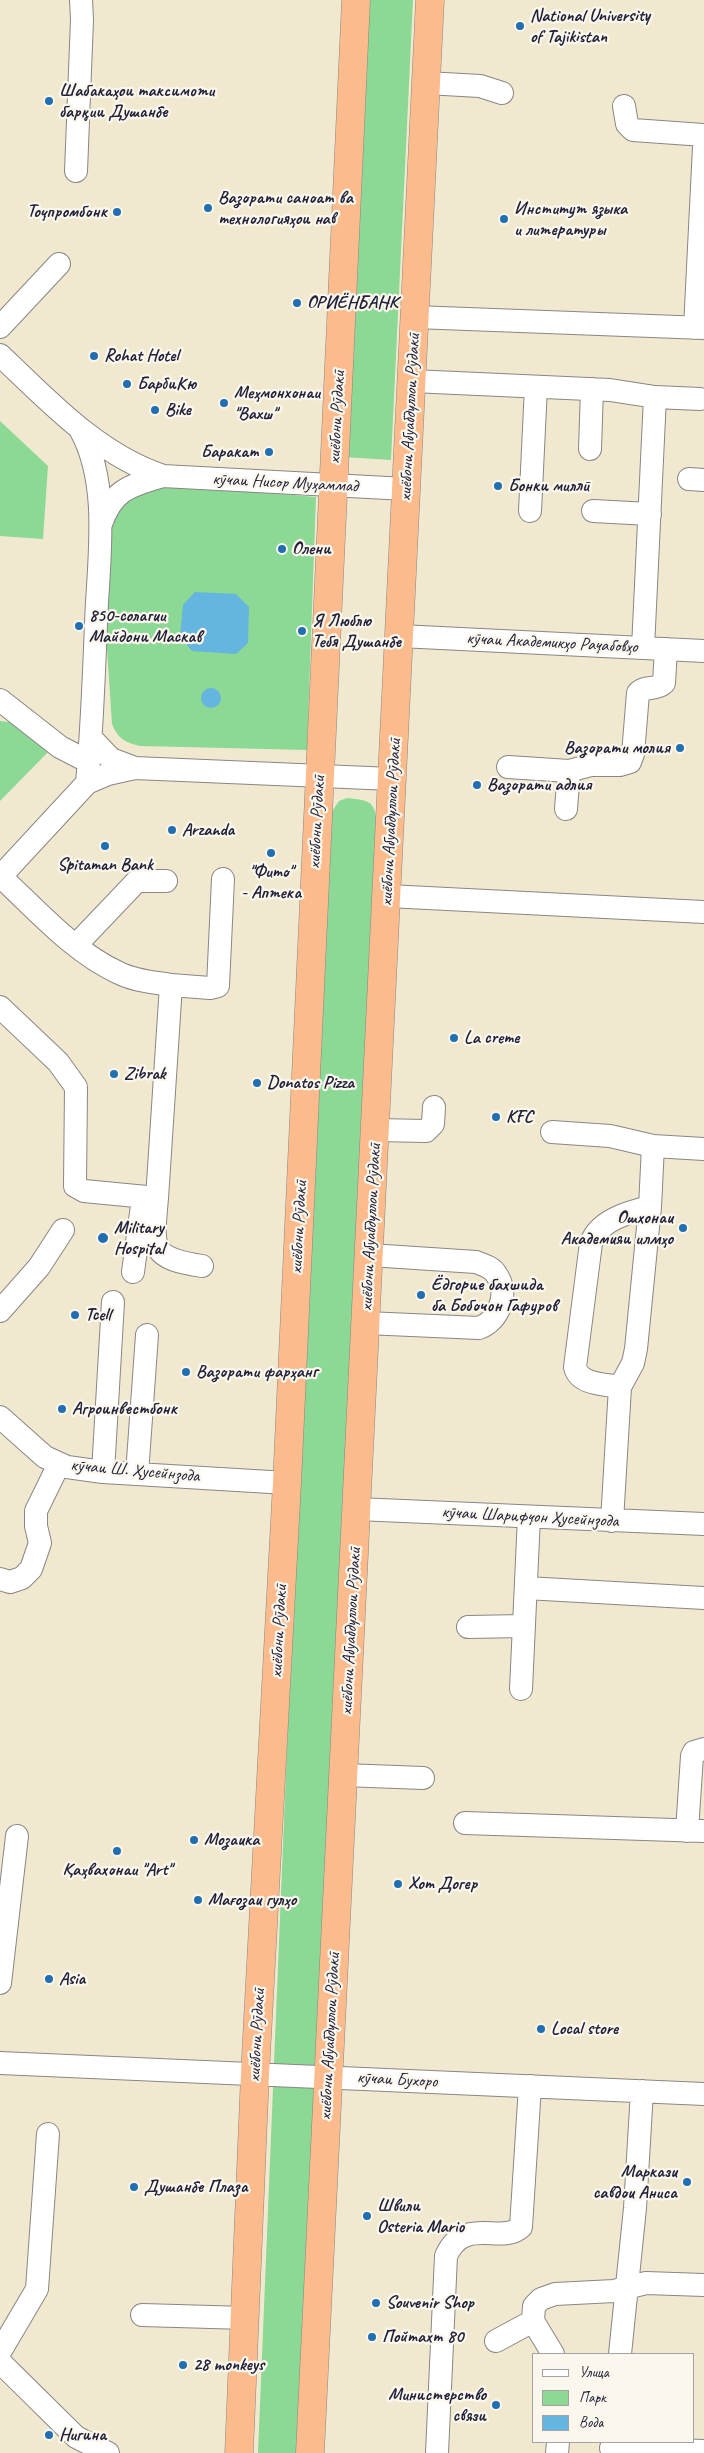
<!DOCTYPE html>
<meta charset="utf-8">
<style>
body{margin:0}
#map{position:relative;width:704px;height:2453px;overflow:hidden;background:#f0e9cf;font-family:Caveat,sans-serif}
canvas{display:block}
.legend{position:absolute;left:532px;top:2353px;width:162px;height:90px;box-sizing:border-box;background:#fbf7ec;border:1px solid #a4a2a5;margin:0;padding:6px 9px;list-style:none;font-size:15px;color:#22223b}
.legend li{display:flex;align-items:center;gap:10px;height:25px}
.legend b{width:25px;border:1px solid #a4a2a5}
</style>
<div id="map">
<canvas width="704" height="2453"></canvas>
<ul class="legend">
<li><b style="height:6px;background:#fff"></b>Улица</li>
<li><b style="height:14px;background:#8cd895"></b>Парк</li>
<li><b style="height:14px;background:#64b5df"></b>Вода</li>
</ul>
</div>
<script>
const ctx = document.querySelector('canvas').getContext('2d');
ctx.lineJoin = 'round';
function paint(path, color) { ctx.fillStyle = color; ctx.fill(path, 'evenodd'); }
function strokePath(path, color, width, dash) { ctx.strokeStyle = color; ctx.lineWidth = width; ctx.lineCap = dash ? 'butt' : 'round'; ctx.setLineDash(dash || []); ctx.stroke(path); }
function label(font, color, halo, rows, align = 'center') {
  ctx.font = font + ' Caveat,sans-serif'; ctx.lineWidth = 4.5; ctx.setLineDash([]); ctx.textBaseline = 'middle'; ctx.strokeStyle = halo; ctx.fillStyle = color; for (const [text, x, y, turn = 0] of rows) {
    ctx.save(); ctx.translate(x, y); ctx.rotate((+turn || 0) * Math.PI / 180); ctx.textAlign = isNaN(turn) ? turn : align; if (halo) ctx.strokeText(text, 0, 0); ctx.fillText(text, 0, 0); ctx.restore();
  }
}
paint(new Path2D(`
 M365,0H413L391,460L343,457Z
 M0,421L48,466L43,539L0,536Z
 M162,484L316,497L307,750L141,746C126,743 118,739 112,724L105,619L110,522L123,504L139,493Z
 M0,721L25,724L53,747L0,801Z
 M347,798C363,800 374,799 376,817L300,2453H258L325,822L339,801Z`), '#8cd895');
paint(new Path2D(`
 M195,592L236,594L249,607L248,643L236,654L192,651L180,637L183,605Z
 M201 698a10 10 0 1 1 20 0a10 10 0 1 1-20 0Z`), '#64b5df');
const minor = new Path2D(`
 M426,83L480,86L502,93
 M624,106L627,124L633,130L704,135
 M76,171L82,20L81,0
 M415,317L704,328
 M0,327L59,264
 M695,328L704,147
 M0,355C49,401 97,454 163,476L406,489
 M412,381L610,390L655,397L643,648
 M655,397L700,399
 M81,431C111,486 98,563 96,623C94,676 92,730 87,783
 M590,449L592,389
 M689,479L704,480
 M530,511L536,387
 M593,511L650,514
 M101,524C113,489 130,486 163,476
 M400,636L704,651
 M0,700L60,747L89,762
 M91,738L111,759L135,768L392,779
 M508,767L569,771
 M566,809L569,771L591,765H620L630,762L633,754L638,693C645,685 656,691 664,683L666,649
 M0,877L87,783L108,774L135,768
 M388,896L704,912
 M76,945L137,881H166
 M171,985L210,988L218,986L223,879
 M0,1007L58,1062L76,1087L75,1186L84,1191L157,1198L171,985C153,982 135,981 119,973C73,952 37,910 0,876
 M376,1130L426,1131L433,1124L434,1107
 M552,1132L610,1136L653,1146
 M157,1198C153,1247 148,1258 202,1266
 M133,1272L143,1198
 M0,1311L39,1267L63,1230
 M366,1323L479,1328C499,1321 510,1293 496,1274C492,1267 483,1265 476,1262L370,1255
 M620,1387L633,1363L636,1349L650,1207
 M0,1417L45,1457L67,1467L103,1472L287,1483
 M103,1472L113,1302
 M137,1474L147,1335
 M357,1509L704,1524
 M612,1521L620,1387C605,1384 579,1385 575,1367L591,1243C599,1220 629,1212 650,1207L653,1146L704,1149
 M0,1579L10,1582L22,1578L31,1569L40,1543L36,1526V1511L59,1464
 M526,1588L704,1598
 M468,1627L524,1626
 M521,1689L529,1517
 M343,1775L423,1778
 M465,1823L704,1831
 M687,1831L692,1756L694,1752L704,1749
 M0,1983L17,1836
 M0,2063L704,2094
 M142,2315L246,2318
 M496,2341L533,2321
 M0,2352L37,2289L48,2134
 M553,2354L533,2321L534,2306L541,2299L555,2294L614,2291L646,2283L704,2285
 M620,2354L635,2208L642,2091
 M0,2362L76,2437L108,2453
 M611,2448L704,2451
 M437,2453L446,2256C464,2215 502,2245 521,2227L530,2086
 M557,2453L558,2442`);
const highway = new Path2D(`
 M239,2453L255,2074L287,1483L356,0
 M310,2453L430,0`);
strokePath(minor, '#898685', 24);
strokePath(highway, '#898685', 29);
strokePath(minor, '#fff', 22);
strokePath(highway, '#fbbb8d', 28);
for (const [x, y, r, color] of [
 [520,26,5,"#1f6fb2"],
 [49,101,5,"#1f6fb2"],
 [208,208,5,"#1f6fb2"],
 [117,212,5,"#1f6fb2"],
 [504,219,5,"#1f6fb2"],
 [297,303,5,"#1f6fb2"],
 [94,356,5,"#1f6fb2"],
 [127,384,5,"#1f6fb2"],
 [224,403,5,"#1f6fb2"],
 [155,410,5,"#1f6fb2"],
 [269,452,5,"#1f6fb2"],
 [498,486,5,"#1f6fb2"],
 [282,549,5,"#1f6fb2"],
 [79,626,5,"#1f6fb2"],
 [302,631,5,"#1f6fb2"],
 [680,748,5,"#1f6fb2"],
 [477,785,5,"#1f6fb2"],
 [172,830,5,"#1f6fb2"],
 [105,846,5,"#1f6fb2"],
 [271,853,5,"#1f6fb2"],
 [454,1038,5,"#1f6fb2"],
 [114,1074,5,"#1f6fb2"],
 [257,1083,5,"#1f6fb2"],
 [496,1117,5,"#1f6fb2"],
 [683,1228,5,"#1f6fb2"],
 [103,1238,6,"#1f6fb2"],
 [421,1295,5,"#1f6fb2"],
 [75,1315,5,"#1f6fb2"],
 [186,1372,5,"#1f6fb2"],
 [62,1409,5,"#1f6fb2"],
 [194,1840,5,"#1f6fb2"],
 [117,1851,5,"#1f6fb2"],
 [398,1884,5,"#1f6fb2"],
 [198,1900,5,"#1f6fb2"],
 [49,1979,5,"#1f6fb2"],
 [541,2029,5,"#1f6fb2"],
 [687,2182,5,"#1f6fb2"],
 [134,2187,5,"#1f6fb2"],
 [367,2216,5,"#1f6fb2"],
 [376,2303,5,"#1f6fb2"],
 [372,2337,5,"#1f6fb2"],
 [183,2365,5,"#1f6fb2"],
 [496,2405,5,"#1f6fb2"],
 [49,2435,5,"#1f6fb2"]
]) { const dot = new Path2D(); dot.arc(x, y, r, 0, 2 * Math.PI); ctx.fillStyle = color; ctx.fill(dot); strokePath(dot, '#fbf7ec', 2); }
label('bold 18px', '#22223b', '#fbf7ec', [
 ["National University",530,16],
 ["of Tajikistan",530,37],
 ["Шабакаҳои таксимоти",59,91],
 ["барқии Душанбе",59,112],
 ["Вазорати саноат ва",218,198],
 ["технологияҳои нав",218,219],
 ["Институт языка",514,209],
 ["и литературы",514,230],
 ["Тоҷпромбонк",107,212,"right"],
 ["ОРИЁНБАНК",307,303],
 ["Rohat Hotel",104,356],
 ["БарбиКю",137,384],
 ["Меҳмонхонаи",234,393],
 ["\"Вахш\"",234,414],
 ["Bike",165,410],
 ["Баракат",259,452,"right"],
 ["Бонки миллӣ",508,486],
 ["Олени",292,549],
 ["850-солагии",89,616],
 ["Майдони Маскав",89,637],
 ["Я Люблю",312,621],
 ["Тебя Душанбе",312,642],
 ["Вазорати молия",670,748,"right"],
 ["Вазорати адлия",487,785],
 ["Arzanda",182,830],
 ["Spitaman Bank",105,865,"center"],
 ["\"Фито\"",271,872,"center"],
 ["- Аптека",271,893,"center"],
 ["La creme",464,1038],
 ["Zibrak",124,1074],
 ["Donatos Pizza",267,1083],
 ["KFC",506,1117],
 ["Ошхонаи",673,1218,"right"],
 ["Академияи илмҳо",673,1239,"right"],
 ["Military",114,1228],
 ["Hospital",114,1249],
 ["Ёдгорие бахшида",431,1285],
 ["ба Бобочон Гафуров",431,1306],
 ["Tcell",85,1315],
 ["Вазорати фарҳанг",196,1372],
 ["Агроинвестбонк",72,1409],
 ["Мозаика",204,1840],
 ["Қаҳвахонаи \"Art\"",117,1870,"center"],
 ["Хот Догер",408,1884],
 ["Мағозаи гулҳо",208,1900],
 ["Asia",59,1979],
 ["Local store",551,2029],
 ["Маркази",677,2172,"right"],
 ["савдои Аниса",677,2193,"right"],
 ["Душанбе Плаза",144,2187],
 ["Швили",377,2206],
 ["Osteria Mario",377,2227],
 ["Souvenir Shop",386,2303],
 ["Пойтахт 80",382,2337],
 ["28 monkeys",193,2365],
 ["Министерство",486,2395,"right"],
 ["связи",486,2416,"right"],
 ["Нигина",59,2435]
], 'left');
label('18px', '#22223b', '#fbf7ec', [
 ["хиёбони Рӯдакӣ",337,417,-87],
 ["хиёбони Абуабдуллои Рӯдакӣ",410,417,-87],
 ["кӯчаи Нисор Муҳаммад",285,483,3],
 ["кӯчаи Академикҳо Раҷабовҳо",552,643,3],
 ["хиёбони Рӯдакӣ",317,822,-87],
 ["хиёбони Абуабдуллои Рӯдакӣ",391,822,-87],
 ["хиёбони Рӯдакӣ",299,1227,-87],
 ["хиёбони Абуабдуллои Рӯдакӣ",371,1227,-87],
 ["кӯчаи Ш. Ҳусейнзода",135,1471,5],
 ["кӯчаи Шарифҷон Ҳусейнзода",530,1517,3],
 ["хиёбони Рӯдакӣ",279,1631,-87],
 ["хиёбони Абуабдуллои Рӯдакӣ",351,1631,-87],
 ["хиёбони Рӯдакӣ",257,2035,-87],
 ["хиёбони Абуабдуллои Рӯдакӣ",330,2036,-87],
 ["кӯчаи Бухоро",397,2080,3]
]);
</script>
